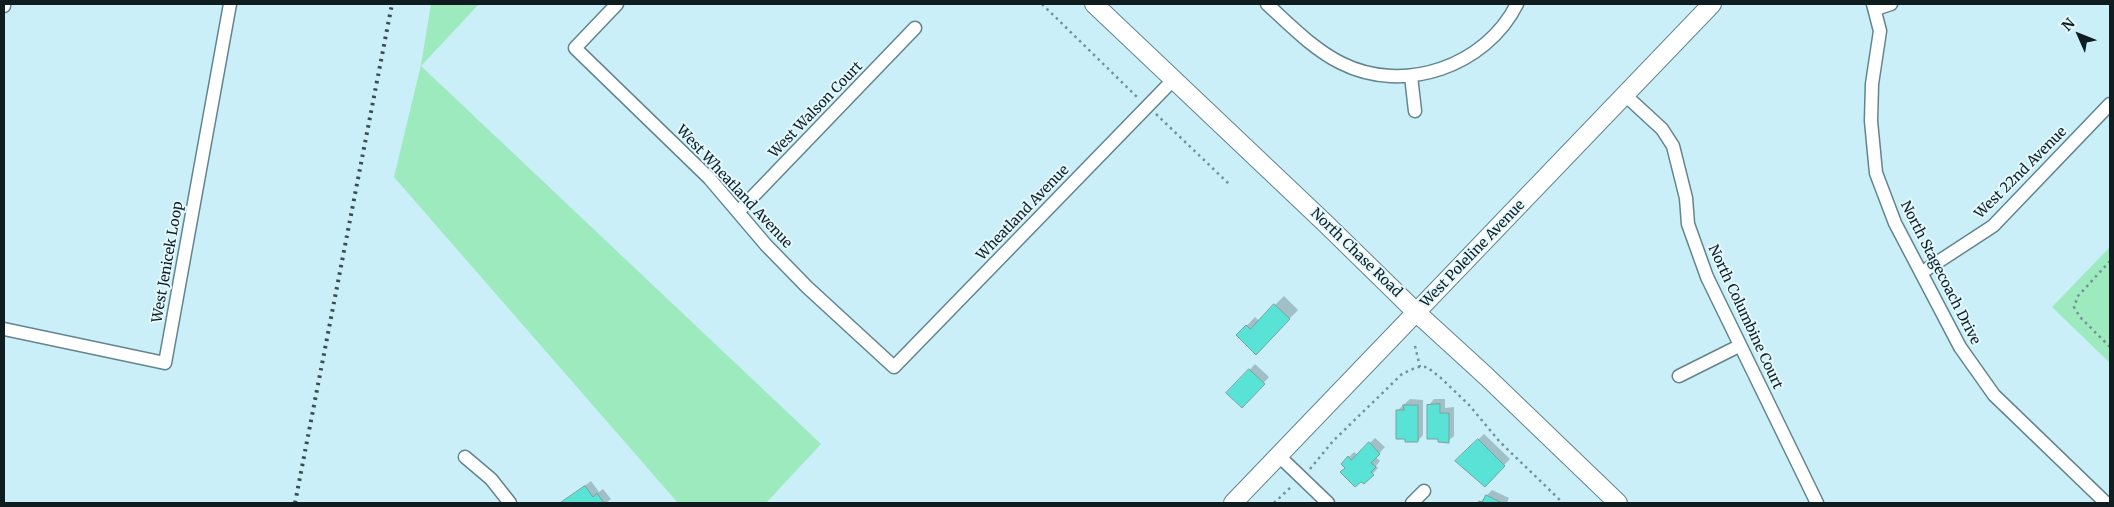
<!DOCTYPE html>
<style>
body{margin:0}
#map{position:relative;width:2114px;height:507px;overflow:hidden;background:#caeff8;font-family:Merriweather,serif}
canvas{display:block}
.frame{position:absolute;inset:0;border:5px solid #0f1d20;pointer-events:none}
.north{position:absolute;left:2054px;top:10px;width:50px;height:50px;-webkit-text-stroke:4px #e3f9ff;paint-order:stroke;rotate:314deg;font-size:14px;font-weight:700;line-height:20px;text-align:center;color:#0f1d20}
.north::after{content:'';display:block;margin:auto;width:18px;height:22px;background:#0f1d20;clip-path:polygon(50% 0,100% 100%,50% 72%,0 100%)}
</style>
<div id="map">
<canvas width="2114" height="507"></canvas>
<div class="frame"></div>
<div class="north">N</div>
</div>
<script>
const ctx = document.querySelector('canvas').getContext('2d');
ctx.lineJoin = 'round';
function paint(path, color) { ctx.fillStyle = color; ctx.fill(path, 'evenodd'); }
function strokePath(path, color, width, dash) { ctx.strokeStyle = color; ctx.lineWidth = width; ctx.lineCap = dash ? 'butt' : 'round'; ctx.setLineDash(dash || []); ctx.stroke(path); }
function label(font, color, halo, rows, align = 'center') {
  ctx.font = font + ' Merriweather,serif'; ctx.lineWidth = 4; ctx.setLineDash([]); ctx.textBaseline = 'middle'; ctx.strokeStyle = halo; ctx.fillStyle = color; for (const [text, x, y, turn = 0] of rows) {
    ctx.save(); ctx.translate(x, y); ctx.rotate((+turn || 0) * Math.PI / 180); ctx.textAlign = isNaN(turn) ? turn : align; if (halo) ctx.strokeText(text, 0, 0); ctx.fillText(text, 0, 0); ctx.restore();
  }
}
paint(new Path2D(`
 M431,4H479L421,66L821,444L766,503H678L394,177L421,65Z
 M2110,247V363L2052,307Z`), '#9ceabd');
paint(new Path2D(`
 M1284,296L1298,310L1256,353L1238,335L1255,317L1259,321Z
 M1255,364L1269,377L1242,406L1228,393Z
 M1410,399L1423,400V435L1418,441L1397,411Z
 M1434,399H1445V408L1454,407V436L1448,441L1439,438L1429,405Z
 M1484,434L1510,459L1485,485L1456,461Z
 M1375,438L1385,447L1376,457L1380,461L1376,466L1378,468L1364,483L1342,464L1354,452L1358,455Z
 M591,481L599,492L603,489L611,499L606,503H562Z
 M1492,490L1509,498L1507,503H1479Z`), '#0003');
const building = new Path2D(`
 M1274,304L1290,319L1256,355L1236,335L1246,325L1250,329Z
 M1249,369L1265,384L1242,408L1226,393Z
 M1440,404V413H1449V443L1438,442V439H1427V405Z
 M1403,405H1418V442H1405V439H1396V410H1404Z
 M1478,439L1505,466L1485,487L1455,461Z
 M1369,442L1380,454L1371,463L1376,467L1371,472L1374,475L1364,484L1361,482L1355,487L1340,472L1345,468L1341,464L1348,456L1351,460Z
 M585,486L593,497L597,493L604,503H560Z
 M1486,495L1502,503H1478L1479,501L1482,502Z`);
paint(building, '#59e3d6');
strokePath(building, '#7ba09b', 1);
const street = new Path2D(`
 M617,4L575,48L709,178L766,245L807,287L894,367L1174,79
 M1267,4C1290,25 1313,49 1341,63C1404,95 1486,66 1517,4
 M1873,4L1880,31L1872,84L1871,121L1876,173L1895,223L1960,347L1994,395L2106,503
 M4,6V4
 M1876,9L1891,4
 M1411,76L1415,111
 M1624,94L1662,129L1673,146L1686,198L1688,224L1707,277L1817,503
 M738,212L915,28
 M1921,273L1993,226L2110,104
 M4,329L165,363L230,4
 M1679,376L1739,346
 M1279,456L1328,503
 M465,457L491,479L510,503
 M1412,503L1424,491`);
const secondary = new Path2D(`
 M1094,4L1326,224L1417,313L1487,377L1618,503
 M1233,503L1712,4`);
strokePath(street, '#62858d', 15);
strokePath(secondary, '#62858d', 20);
strokePath(new Path2D(`
 M1042,4L1137,97
 M1156,114L1229,184
 M2110,261L2078,296L2074,307L2080,317L2110,347
 M1415,346L1420,367
 M1310,469L1333,441L1402,374L1417,367H1427L1442,379L1470,406L1499,441L1563,503
 M1274,503L1292,486`), '#759096', 2.5, [2.5, 4]);
strokePath(street, '#fff', 12);
strokePath(secondary, '#fff', 18);
strokePath(new Path2D(`
 M295,503L392,4`), '#394c51', 4, [2.5, 5]);
label('14px', '#0f1d20', '#e3f9ff', [
 ["West Walson Court",816,110,-46],
 ["West 22nd Avenue",2021,173,-45],
 ["West Wheatland Avenue",734,187,47],
 ["Wheatland Avenue",1023,213,-46],
 ["North Chase Road",1356,253,44],
 ["West Poleline Avenue",1473,254,-46],
 ["West Jenicek Loop",168,262,-80],
 ["North Stagecoach Drive",1940,273,63],
 ["North Columbine Court",1745,317,65]
]);
</script>
